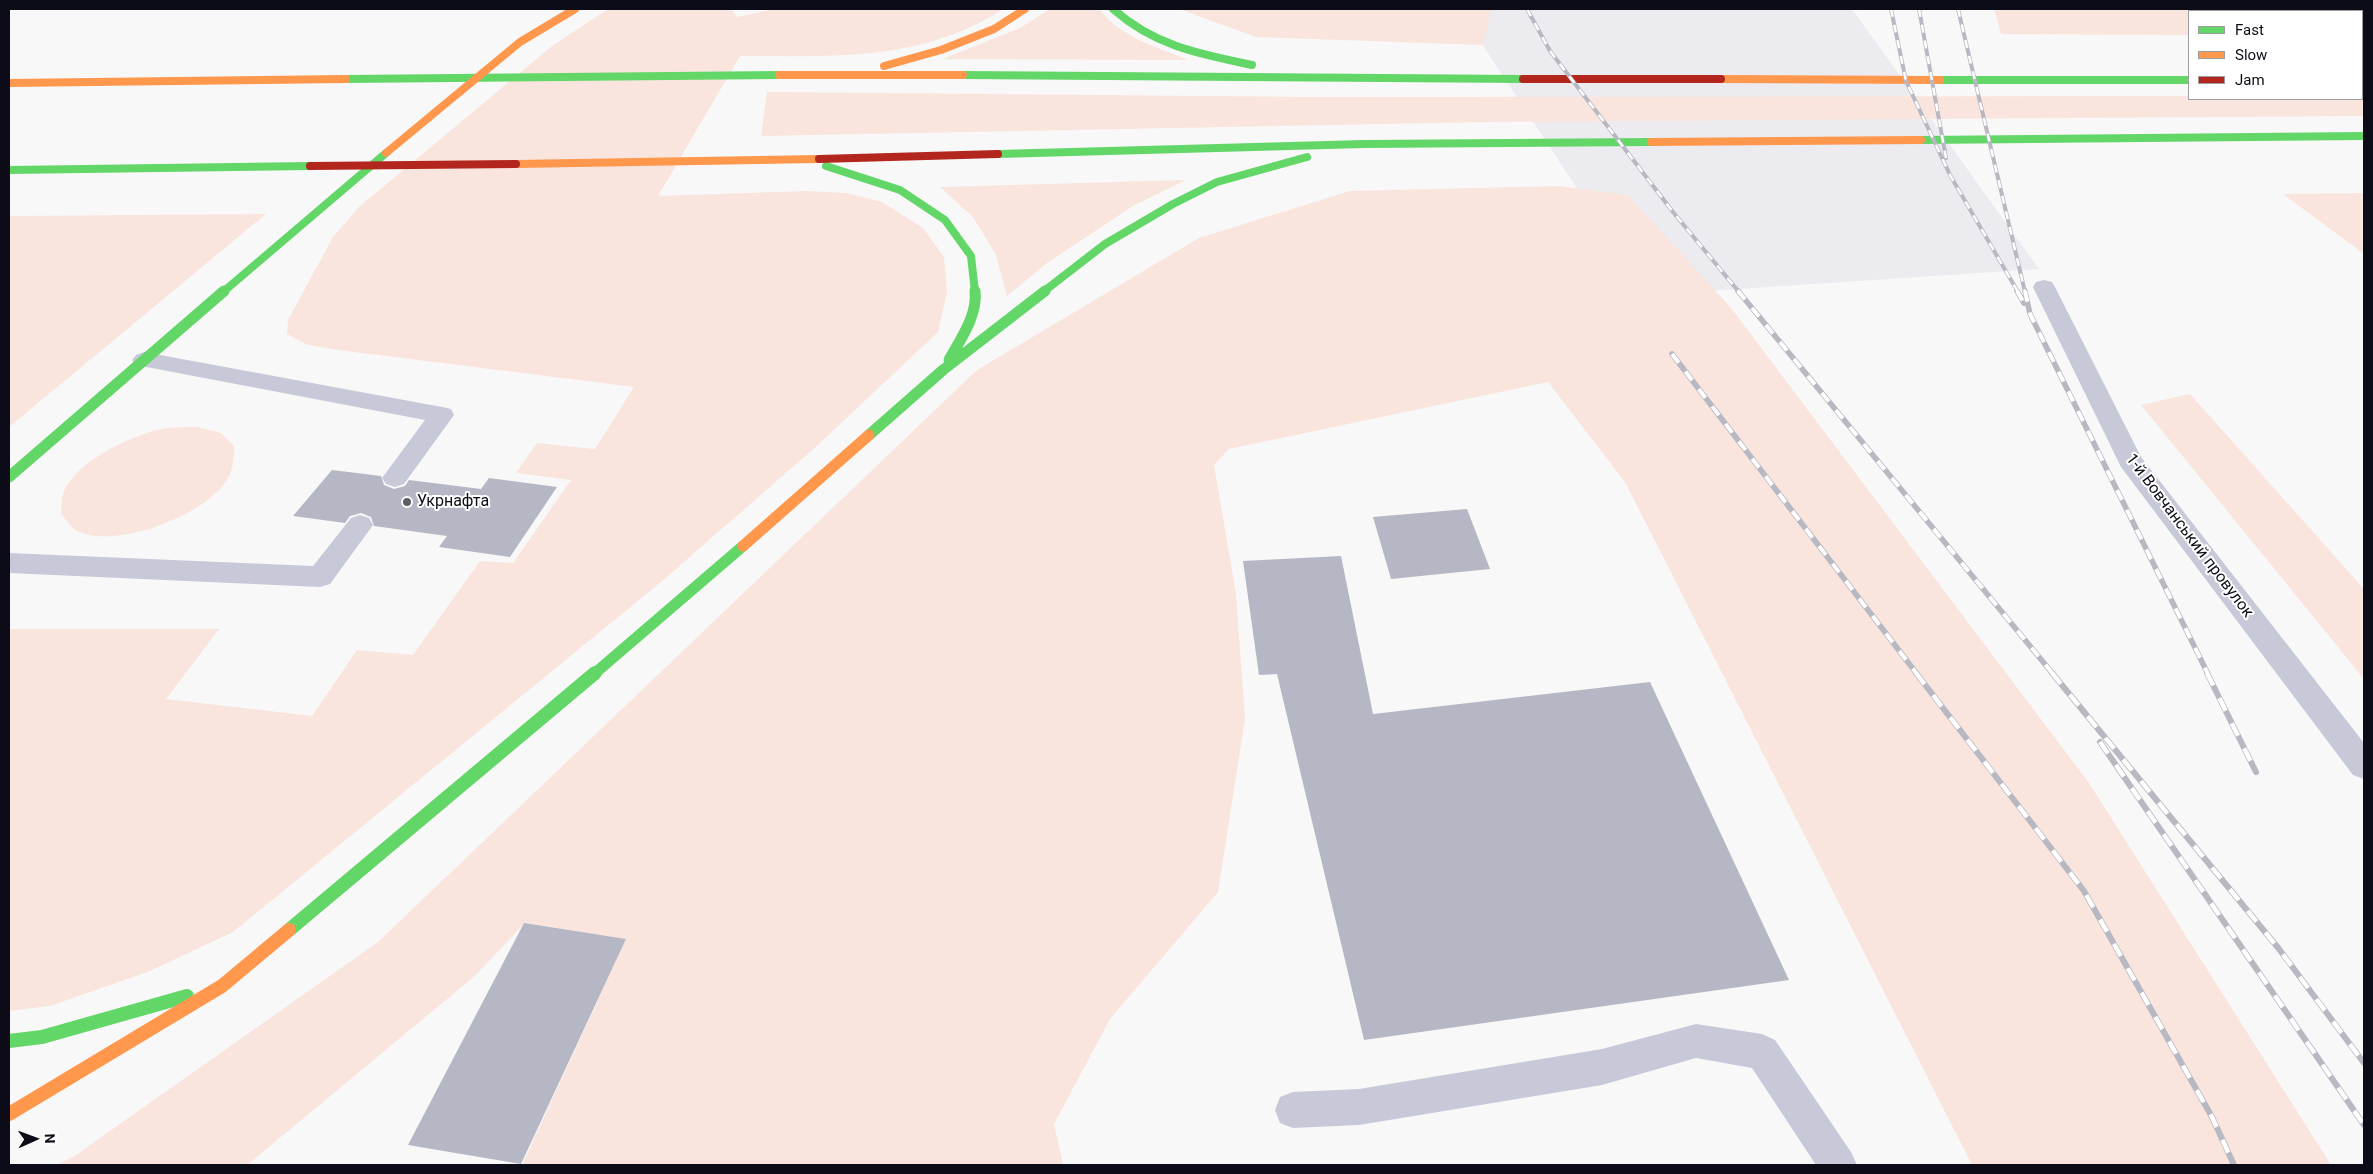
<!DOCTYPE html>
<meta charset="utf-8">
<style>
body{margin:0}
#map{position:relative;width:2373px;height:1174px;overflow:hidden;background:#f8f8f8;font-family:Roboto,sans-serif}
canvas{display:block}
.frame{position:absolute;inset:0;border:10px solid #0b0c17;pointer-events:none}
.legend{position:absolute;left:2188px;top:10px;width:175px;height:90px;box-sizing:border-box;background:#fff;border:1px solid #9d9ea2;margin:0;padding:6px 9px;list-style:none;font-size:15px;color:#0b0c17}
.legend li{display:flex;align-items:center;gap:10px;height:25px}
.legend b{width:25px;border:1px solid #9d9ea2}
.north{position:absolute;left:10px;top:1114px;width:50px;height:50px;-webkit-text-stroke:4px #fff;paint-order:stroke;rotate:88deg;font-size:14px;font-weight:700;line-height:20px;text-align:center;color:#0b0c17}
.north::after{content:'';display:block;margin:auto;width:18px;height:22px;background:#0b0c17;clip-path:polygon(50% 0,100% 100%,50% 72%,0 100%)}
</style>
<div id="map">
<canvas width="2373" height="1174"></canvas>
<div class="frame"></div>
<ul class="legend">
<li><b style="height:6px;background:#63d668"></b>Fast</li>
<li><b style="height:6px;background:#ff974d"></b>Slow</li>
<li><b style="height:6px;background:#b3261e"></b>Jam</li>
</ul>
<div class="north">N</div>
</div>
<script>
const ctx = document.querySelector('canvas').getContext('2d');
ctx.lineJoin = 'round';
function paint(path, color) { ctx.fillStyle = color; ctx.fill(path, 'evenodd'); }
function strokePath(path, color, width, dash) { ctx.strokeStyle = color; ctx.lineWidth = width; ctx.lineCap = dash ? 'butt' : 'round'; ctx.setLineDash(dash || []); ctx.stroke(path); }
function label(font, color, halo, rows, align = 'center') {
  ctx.font = font + ' Roboto,sans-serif'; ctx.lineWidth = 4; ctx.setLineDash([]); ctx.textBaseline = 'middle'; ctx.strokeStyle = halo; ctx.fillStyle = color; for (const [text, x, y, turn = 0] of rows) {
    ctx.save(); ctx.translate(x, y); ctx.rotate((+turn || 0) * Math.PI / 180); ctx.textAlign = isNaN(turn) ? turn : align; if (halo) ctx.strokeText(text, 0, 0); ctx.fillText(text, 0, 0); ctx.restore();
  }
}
paint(new Path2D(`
 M1459,9H1852L2039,269L1647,295Z`), '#ebebf0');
paint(new Path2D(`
 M608,9H731L737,17L775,9H1003C922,62 833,56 740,56L658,196L806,191L846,193L882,202L923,228L944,257L947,292L938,332L819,444L661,582L233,932L150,971L50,1006L9,1011V629H219L166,699L312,716L357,650L413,655L480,561L513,563L571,480L516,473L537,443L595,449L634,387L338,350L308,345L287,334L288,320L333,237L359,207L552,46Z
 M1050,9H1099C1120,37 1157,47 1188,60L943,59L1020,28Z
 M1179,9H1491L1483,45L1256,37Z
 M1994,9H2364V35H2362V11H2189V35L2001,34Z
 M767,92L1317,97L2189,96V99H2362V94H2364V116L1485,122L761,136Z
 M1186,180L1133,206L1047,263L1007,296L996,255L973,217L940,187Z
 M1559,186L1628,195L1731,308L2089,783L2331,1165H1972L1625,482L1548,382L1229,449L1214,465L1236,594L1245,719L1218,892L1110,1019L1054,1124L1063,1165H522L626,939L524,924L475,976L247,1165H56L73,1157L378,942L977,370L1199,238L1350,191Z
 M2364,193V254L2283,194Z
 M266,214L9,427V216Z
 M2190,394L2364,589V679L2141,405Z
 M197,427L221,433L234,446C234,461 233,473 223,485C200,517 109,552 74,529C69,525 65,518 61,514C62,508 61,500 63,495C72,462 136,433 167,428C177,427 187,427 197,427Z`), '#f9e5dd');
paint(new Path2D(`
 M332,470L381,476L384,485L394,489L405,486L409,480L481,489L489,478L557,487L510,557L439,547L447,536L374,526L371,517L361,513L350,516L345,523L293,516Z
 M1467,509L1490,569L1391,579L1373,517Z
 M1341,556L1373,714L1650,682L1789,980L1364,1040L1277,674L1259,675L1243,561Z
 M524,923L626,939L521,1164L408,1145Z`), '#b5b7c4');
paint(new Path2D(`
 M144,352L442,407L451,409L454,415L404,484L395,487L386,484L382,478L425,420L136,365L132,360L136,355Z
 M360,515L369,518L373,525L330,584L320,587L9,573V553L313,566L351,518Z
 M1696,1024L1762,1034L1775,1040L1851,1152L1857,1165H1816L1752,1068L1696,1058L1602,1085L1359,1125L1293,1128L1280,1123L1275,1110L1280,1097L1293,1092L1359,1089L1602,1049Z`), '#c7c9d8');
paint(new Path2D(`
 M2044,280L2052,282L2055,287L2141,457L2364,743V779L2353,775L2121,467L2033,287L2036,282Z`), '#c7c9d8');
strokePath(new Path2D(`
 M1113,9C1155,46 1199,54 1252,65
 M963,75L1523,79
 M346,79L779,75
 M1940,80H2189
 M2362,80H2364
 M1921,140L2364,136
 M998,154L1364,144L1651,142
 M826,166L900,190L945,220L971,256L975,292
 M9,170L310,166
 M223,292L386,153
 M1043,292L1105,244L1173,204L1217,182L1307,157`), '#63d668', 8);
strokePath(new Path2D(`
 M949,360C960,340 978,315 975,291
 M869,435L943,370L1045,291
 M9,477L224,291
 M594,674L743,546`), '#63d668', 11);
strokePath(new Path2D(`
 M289,930L595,673
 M9,1041L42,1037L187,996`), '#63d668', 14);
strokePath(new Path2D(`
 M884,66L941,50L994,29L1025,9
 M779,75H963
 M1721,79L1940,80
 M9,83L346,79
 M1651,142L1921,140
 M386,153L520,42L575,9
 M516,164L819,159`), '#ff974d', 8);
strokePath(new Path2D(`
 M743,546L869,435`), '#ff974d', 11);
strokePath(new Path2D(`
 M9,1114L222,986L289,930`), '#ff974d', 14);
strokePath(new Path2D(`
 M1523,79H1721
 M819,159L998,154
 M310,166L516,164`), '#b3261e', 8);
const railFar2 = new Path2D(`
 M1527,9L1550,51L1673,212L1739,292
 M1891,9L1906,81L1950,175L2018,292
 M1919,9L1946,158
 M1958,9L2025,292`);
const railFar1 = new Path2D(`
 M1738,291L2053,674
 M2017,291L2024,303
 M2025,291L2030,314L2208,674
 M1672,354L1917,674`);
const rail = new Path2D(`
 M1916,673L2084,891L2212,1117L2234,1165
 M2052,673L2279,949L2364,1063
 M2207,673L2256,772
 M2100,742L2364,1125`);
strokePath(railFar2, '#b7b8c2', 4);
strokePath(railFar1, '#b7b8c2', 5.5);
strokePath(rail, '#b7b8c2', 6);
strokePath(railFar2, '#fff', 2.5, [8]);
strokePath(railFar1, '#fff', 4, [11]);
strokePath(rail, '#fff', 4.5, [14]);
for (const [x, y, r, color] of [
 [407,502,5,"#5e5f66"]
]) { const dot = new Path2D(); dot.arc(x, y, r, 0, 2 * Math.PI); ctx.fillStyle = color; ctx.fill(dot); strokePath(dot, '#fff', 2); }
label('16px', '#0b0c17', '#fff', [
 ["Укрнафта",417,502]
], 'left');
label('16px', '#0b0c17', '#fff', [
 ["1-й Вовчанський провулок",2189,536,53]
]);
</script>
